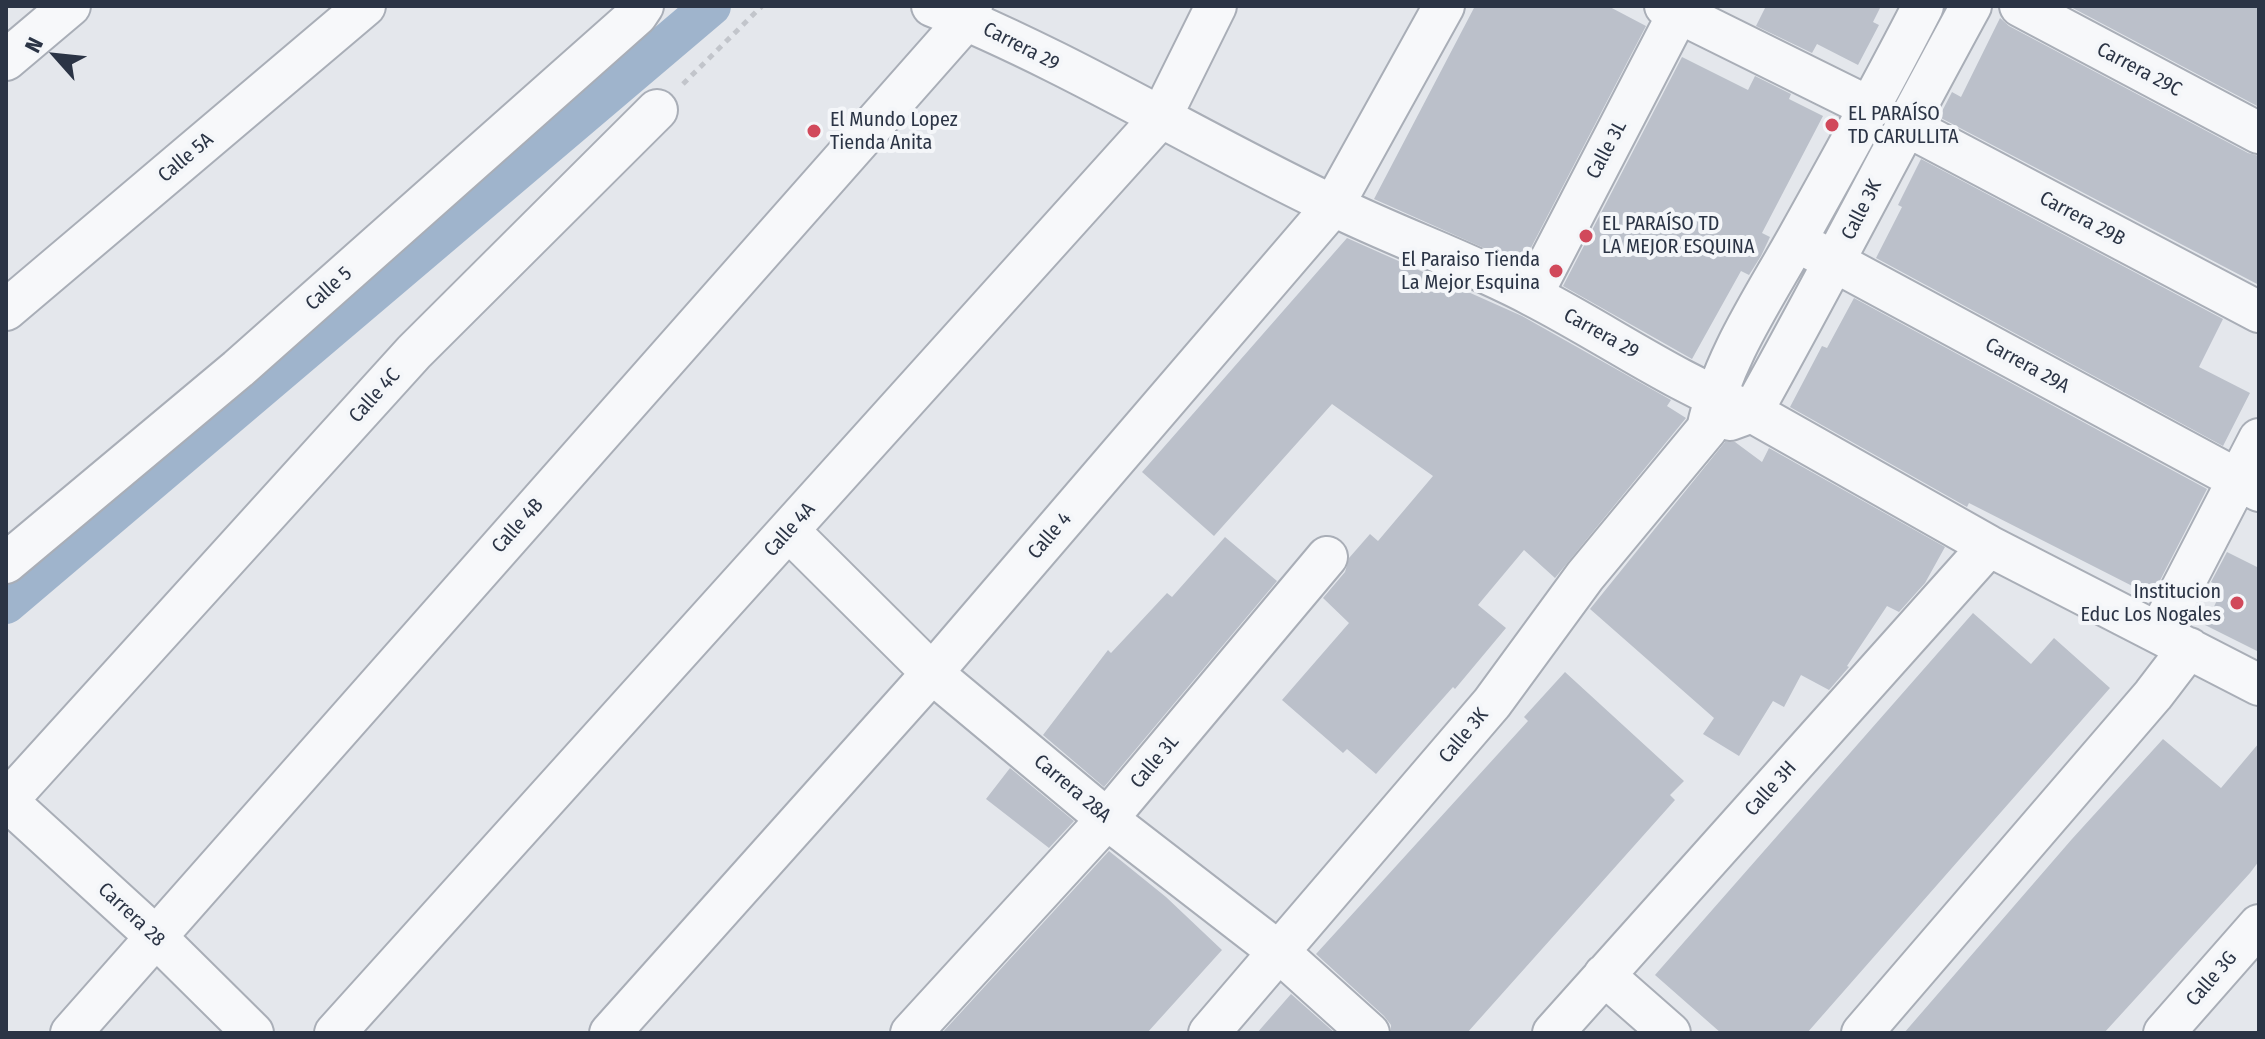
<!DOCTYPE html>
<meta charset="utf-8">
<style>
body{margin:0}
#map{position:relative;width:2265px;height:1039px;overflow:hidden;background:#e4e7ec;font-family:"Fira Sans Condensed",sans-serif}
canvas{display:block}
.frame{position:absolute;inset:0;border:8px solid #2b3445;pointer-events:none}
.north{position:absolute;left:16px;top:16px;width:80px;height:80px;-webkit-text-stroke:6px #f4f6f9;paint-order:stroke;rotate:297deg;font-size:22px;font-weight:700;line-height:32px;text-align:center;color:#2b3445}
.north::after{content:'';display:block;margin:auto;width:28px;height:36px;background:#2b3445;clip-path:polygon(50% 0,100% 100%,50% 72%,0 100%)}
</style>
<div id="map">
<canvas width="2265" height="1039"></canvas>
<div class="frame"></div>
<div class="north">N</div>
</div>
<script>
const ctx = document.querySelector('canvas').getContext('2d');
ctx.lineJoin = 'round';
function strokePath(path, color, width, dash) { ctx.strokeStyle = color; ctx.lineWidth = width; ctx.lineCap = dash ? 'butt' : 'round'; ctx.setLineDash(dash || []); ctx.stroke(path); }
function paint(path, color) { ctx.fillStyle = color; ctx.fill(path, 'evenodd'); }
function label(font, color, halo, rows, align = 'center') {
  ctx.font = font + ' "Fira Sans Condensed",sans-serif'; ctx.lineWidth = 8; ctx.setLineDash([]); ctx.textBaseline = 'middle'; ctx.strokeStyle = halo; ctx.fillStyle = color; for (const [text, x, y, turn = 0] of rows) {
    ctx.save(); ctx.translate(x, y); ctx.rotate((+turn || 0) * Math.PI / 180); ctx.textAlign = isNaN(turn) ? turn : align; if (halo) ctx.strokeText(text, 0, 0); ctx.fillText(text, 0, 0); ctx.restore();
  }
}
strokePath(new Path2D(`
 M6,604L711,6`), '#9fb4cc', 40);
paint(new Path2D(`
 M1475,6H1608L1646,26L1522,265L1374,199Z
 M1766,6H1881L1873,22L1879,25L1858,65L1817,44L1812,53L1756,26Z
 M2069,6H2259V107Z
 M2000,18L2009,26L2248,153L2259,156V285L1939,117L1952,92L1961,97Z
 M1682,57L1748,90L1755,76L1791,94L1789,99L1823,116L1762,233L1770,237L1761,256L1749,275L1741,271L1692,359L1563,286Z
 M1921,159L2223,319L2199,367L2250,393L2223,446L1876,258L1902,207L1898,205Z
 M1347,238L1522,316L1671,400L1667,406L1686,418L1555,578L1524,550L1478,605L1506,628L1455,689L1453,687L1376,774L1347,749L1343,753L1282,700L1349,623L1323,598L1345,572L1349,558L1370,534L1378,541L1433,476L1332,404L1214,536L1142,472Z
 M1854,298L2207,489L2152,596L1969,503L1967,507L1790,407L1822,346L1827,348Z
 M1725,442H1735L1762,462L1769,448L1945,547L1925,583L1899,612L1887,606L1847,666L1849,667L1829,690L1801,675L1784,707L1773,701L1739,756L1703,734L1714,718L1590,609Z
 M1225,537L1277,581L1104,787L1043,735L1108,650L1111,653L1167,593L1172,597Z
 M2227,552L2259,568V652L2205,625L2223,588L2211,582Z
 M1973,613L2031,664L2054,638L2110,688L1807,1033H1721L1655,975Z
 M1565,672L1684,781L1670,795L1675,800L1467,1033H1391V1025L1384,1016L1316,954L1528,721L1524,717Z
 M2163,739L2221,788L2259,743V861L2250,873L2104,1033H1904L2072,839Z
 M1010,768L1074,821L1049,848L986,799Z
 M1109,851L1166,897L1222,950L1147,1033H942Z
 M1291,994L1335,1033H1257Z`), '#bbc0ca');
const street = new Path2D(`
 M932,6C1071,62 1199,142 1334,206C1399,238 1469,262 1533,296C1607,334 1675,383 1752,412L1989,546L2259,685
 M1665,6L1871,108
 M2020,6L2259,133
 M6,60L70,6
 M1905,125L2259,312
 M1796,241L2259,491
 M1532,295L1682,6
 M6,310L365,6
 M1730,420L1752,412C1827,278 1897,141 1971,6
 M789,531L932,673L1107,819L1279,952L1369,1033
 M6,563L238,369L637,15L643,6
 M2159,632L2259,439
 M6,800L155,936L253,1033
 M6,802L414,352L657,110
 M1604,975L1670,1033
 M71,1033L966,20L972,6
 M335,1033L1161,117L1216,6
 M610,1033L932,673L1333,206L1444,6
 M911,1033L1107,819L1327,557
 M1209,1033L1492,703L1585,576L1707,429C1722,359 1764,298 1798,237C1841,160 1883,84 1923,6
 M1553,1033L1989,546
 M1862,1033L2153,695L2189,648
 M2164,1033L2259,925`);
strokePath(street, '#a9aeb7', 44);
strokePath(new Path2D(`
 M683,84L762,6`), '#c2c5cb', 5, [6, 6]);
strokePath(street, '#f7f8fa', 40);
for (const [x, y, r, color] of [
 [1832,125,8,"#d1495b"],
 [814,131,8,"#d1495b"],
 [1586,236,8,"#d1495b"],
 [1556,271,8,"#d1495b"],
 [2237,603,8,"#d1495b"]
]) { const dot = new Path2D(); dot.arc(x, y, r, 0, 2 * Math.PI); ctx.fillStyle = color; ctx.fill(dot); strokePath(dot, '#f4f6f9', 3); }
label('20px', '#2b3445', '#f4f6f9', [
 ["Carrera 29",1021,47,27],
 ["Carrera 29C",2139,70,28],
 ["Calle 3L",1607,150,-62],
 ["Calle 5A",186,158,-40],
 ["Calle 3K",1862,210,-63],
 ["Carrera 29B",2082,219,28],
 ["Calle 5",329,289,-42],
 ["Carrera 29",1601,334,29],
 ["Carrera 29A",2027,366,29],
 ["Calle 4C",375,396,-48],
 ["Calle 4B",518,526,-48],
 ["Calle 4A",790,530,-48],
 ["Calle 4",1050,536,-49],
 ["Calle 3K",1464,736,-50],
 ["Calle 3L",1155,762,-50],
 ["Carrera 28A",1072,789,40],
 ["Calle 3H",1771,789,-48],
 ["Carrera 28",131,915,43],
 ["Calle 3G",2212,979,-49]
]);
label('20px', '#2b3445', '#f4f6f9', [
 ["EL PARAÍSO",1848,114],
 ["TD CARULLITA",1848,137],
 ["El Mundo Lopez",830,120],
 ["Tienda Anita",830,143],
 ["EL PARAÍSO TD",1602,224],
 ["LA MEJOR ESQUINA",1602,247],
 ["El Paraiso Tienda",1540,260,"right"],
 ["La Mejor Esquina",1540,283,"right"],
 ["Institucion",2221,592,"right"],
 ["Educ Los Nogales",2221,615,"right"]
], 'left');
</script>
